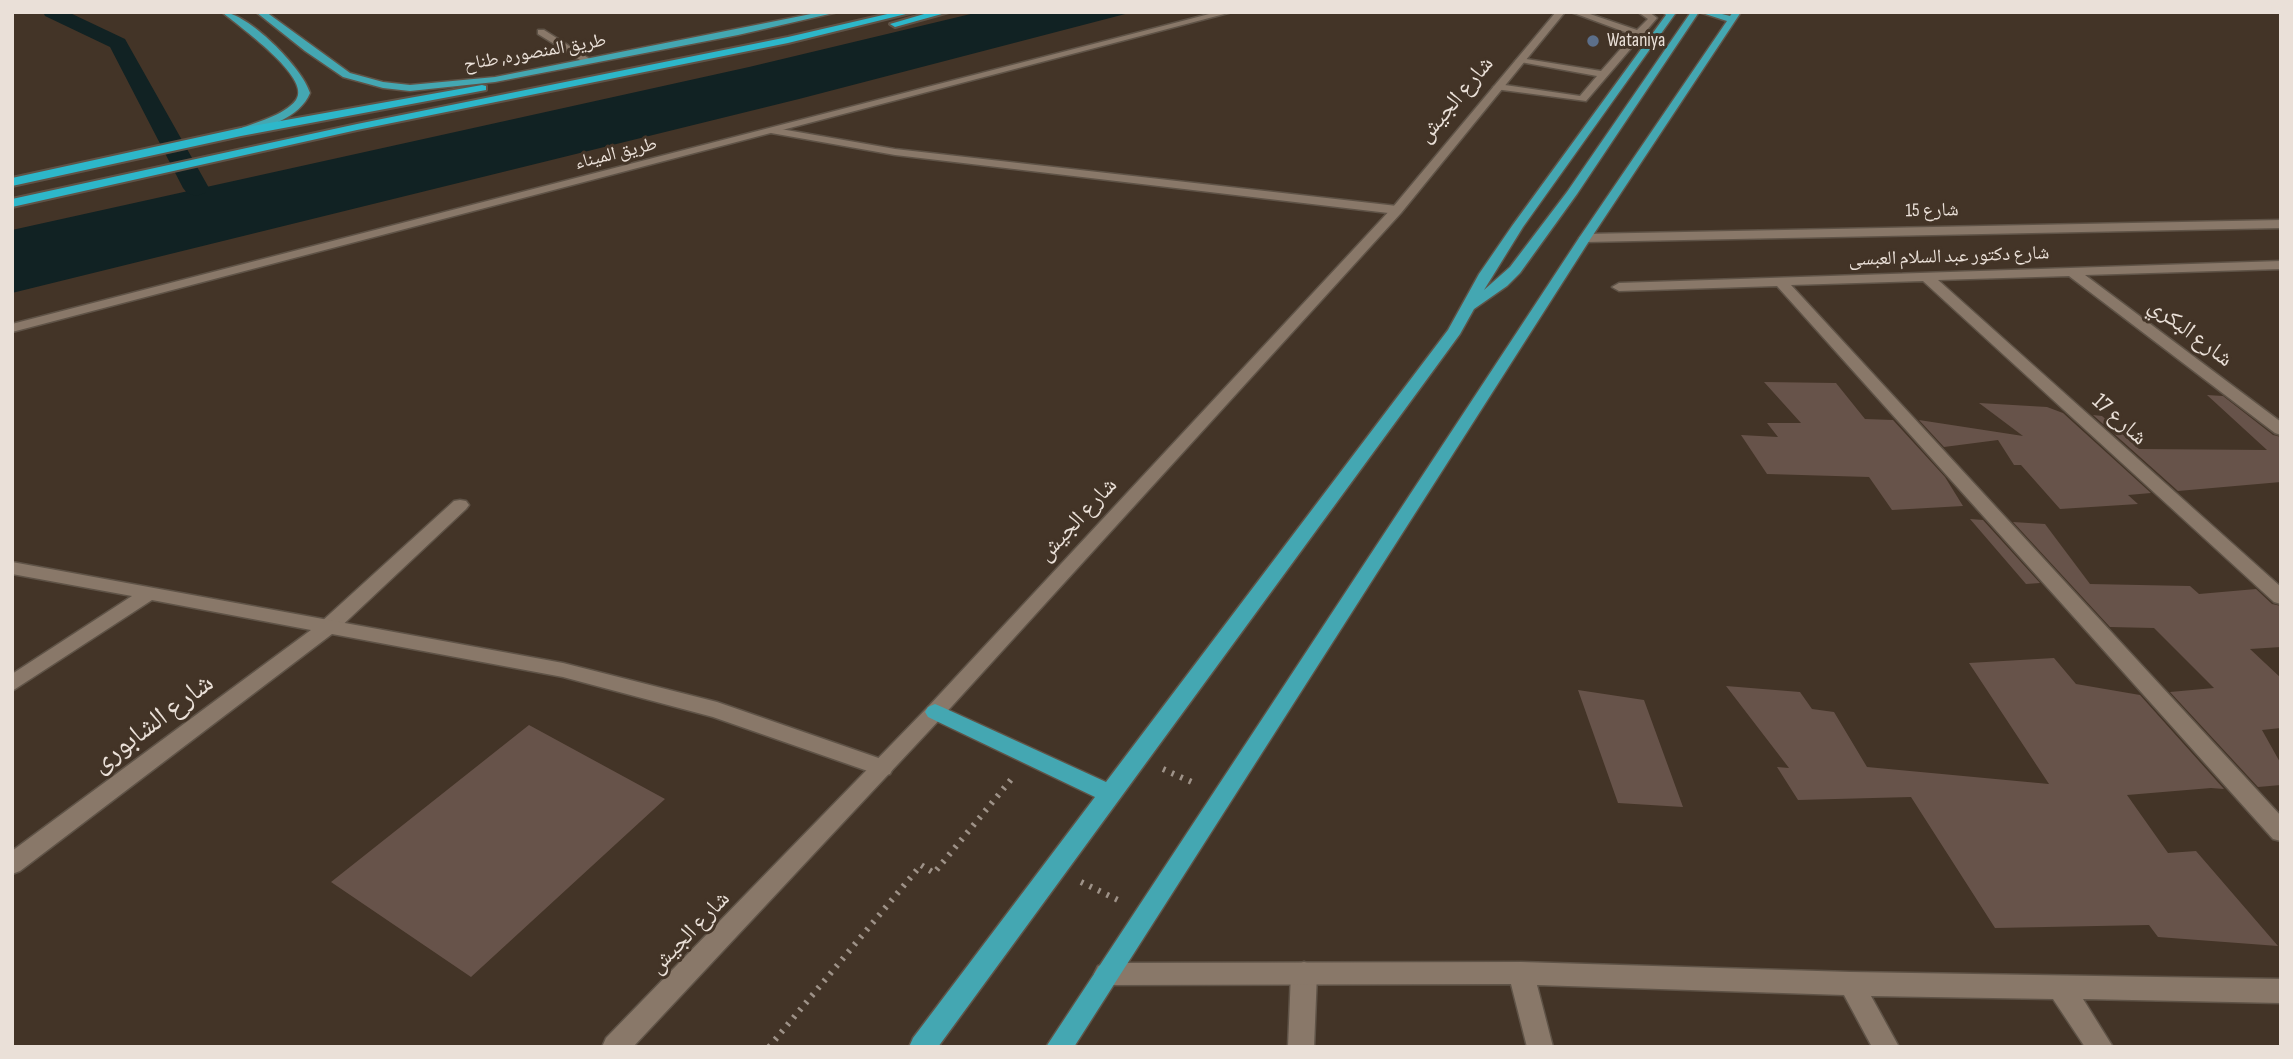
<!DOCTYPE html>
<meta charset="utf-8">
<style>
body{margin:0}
#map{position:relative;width:2293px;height:1059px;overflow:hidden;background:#433427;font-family:"Sofia Sans Condensed",sans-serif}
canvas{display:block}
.frame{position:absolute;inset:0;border:14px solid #eae0d8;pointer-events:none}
</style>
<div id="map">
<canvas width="2293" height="1059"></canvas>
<div class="frame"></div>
</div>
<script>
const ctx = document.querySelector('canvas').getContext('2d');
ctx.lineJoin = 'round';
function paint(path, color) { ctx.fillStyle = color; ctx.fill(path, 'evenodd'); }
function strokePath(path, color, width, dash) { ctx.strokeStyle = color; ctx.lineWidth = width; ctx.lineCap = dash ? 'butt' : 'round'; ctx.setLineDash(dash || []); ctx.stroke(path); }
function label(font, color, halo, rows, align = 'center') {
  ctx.font = font + ' "Sofia Sans Condensed","Noto Naskh Arabic",sans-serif'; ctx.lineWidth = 6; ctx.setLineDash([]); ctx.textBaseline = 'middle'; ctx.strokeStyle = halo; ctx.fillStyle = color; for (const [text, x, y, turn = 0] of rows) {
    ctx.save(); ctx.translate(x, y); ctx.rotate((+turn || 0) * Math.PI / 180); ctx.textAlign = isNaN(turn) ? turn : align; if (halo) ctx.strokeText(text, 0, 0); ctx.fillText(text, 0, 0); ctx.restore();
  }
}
paint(new Path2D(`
 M979,12H1133L799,99L12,293V230L749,67Z`), '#112223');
paint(new Path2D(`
 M43,12H68L125,39L209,188L205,193L196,196L187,193L183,188L110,47L45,16Z`), '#112223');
paint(new Path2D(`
 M1764,382L1836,383L1865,419L1893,420L1945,477L1963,506L1892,510L1869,477L1767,474L1741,435L1778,437L1767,423H1801Z
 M2207,395L2223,396L2273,435L2281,437V482L2178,491L2093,415L2102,416L2139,449L2267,450Z
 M1979,403L2047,407L2063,413L2151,493L2128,495L2138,504L2060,509L2021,465H2014L1998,440L1944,447L1919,420L2023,436Z
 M1970,519L1983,520L2040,583L2026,584Z
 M2013,522L2045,524L2090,584L2190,586L2199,594L2256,589L2272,604L2281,606V647L2250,649L2281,678V728L2262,730L2281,764V785L2258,787L2170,692L2214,688L2154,628L2110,627Z
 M2054,658L2076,684L2140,695L2224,789L2211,788L2127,795L2168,853L2196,851L2278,946L2158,937L2149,925L1995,928L1911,797L1798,800L1777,767L1789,768L1726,686L1800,692L1812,709L1834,712L1867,767L2049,784L1969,663Z
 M1578,690L1644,700L1683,807L1618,803Z
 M529,725L665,799L471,977L331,882Z`), '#67534a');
const service = new Path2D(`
 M1571,12H1584L1637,30L1648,19L1638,12H1649L1657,18L1586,101L1495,89L1493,87L1498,84L1580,96L1597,76L1515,61L1520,58L1601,71L1633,35Z
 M538,30H544L593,61L585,63L538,34Z
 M460,500L466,501L469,505L466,509L334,633H320L317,628L320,623L454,501Z
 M1304,962L1313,965L1317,973L1314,1047H1288L1291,973L1295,965Z`);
const minor = new Path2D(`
 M775,128L895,149L1397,206L1403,210L1397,214L895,155L771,133L770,131Z
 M2281,220V228L1585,242L1579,238L1585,234Z
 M2281,261V269L2085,275L2281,422V435L2275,433L2069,276L1938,280L2281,587V604L2274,602L1923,281L1791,285L2281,816V841L2273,839L1777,286L1619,291L1612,287L1619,283Z
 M12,562L563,663L717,702L890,762L893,768L890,774L882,776L713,717L563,677L332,634L20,871L12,874V851L311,630L152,600L12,691V674L132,596L12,574Z
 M1521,962L1851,972L2281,979V1003L2083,999L2113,1047H2085L2053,999L1871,996L1899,1047H1872L1844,995L1537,985L1553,1047H1527L1511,984L1107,985L1098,982L1094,974L1098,966L1107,963Z`);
const tertiary = new Path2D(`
 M1217,12H1232L12,332V324Z
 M1556,12H1565L1401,213L942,717L633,1047H602L606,1038L928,707L1393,207Z`);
const primary = new Path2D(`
 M222,12C247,12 303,68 310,93C300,118 265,128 241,135L236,132L237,130C255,122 284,116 296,100C313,78 237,25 222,12Z
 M256,12H266L350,73L383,82L410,85L495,77L821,12H838L738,35L495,82L410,91L383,88L343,77L305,51Z
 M1663,12L1675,14L1523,227L1484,290L1510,267L1567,192L1691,12H1714L1730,16L1733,12H1741L1591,238L1074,1047H1046L1579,238L1727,21L1699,12L1577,194L1520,273L1507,286L1474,309L1460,334L938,1047H909L913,1038L1095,797L928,717L925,712L928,707L935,704L942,707L1106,782L1448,330L1479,274L1512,226L1666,15Z`);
const trunk = new Path2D(`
 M896,12H914L788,43L357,130L12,207V199L357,124L788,37Z
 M931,12H949L895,27L890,24Z
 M482,85L486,86V90L241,136L12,186V178L241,128Z`);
strokePath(service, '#5f5347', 3);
strokePath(minor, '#5f5347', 3);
strokePath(tertiary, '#5f5347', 3);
strokePath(primary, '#5f5347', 3);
strokePath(trunk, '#5f5347', 4);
strokePath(new Path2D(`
 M1163,769L1196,784
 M1081,882L1120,901
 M769,1047L921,865L934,873L1014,776`), '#9e9288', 6, [2.5, 7]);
paint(service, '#897869');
paint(minor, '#897869');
paint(tertiary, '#897869');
paint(primary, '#44a7b2');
paint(trunk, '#2db7ca');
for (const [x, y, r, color] of [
 [1593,41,7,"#5c6f8a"]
]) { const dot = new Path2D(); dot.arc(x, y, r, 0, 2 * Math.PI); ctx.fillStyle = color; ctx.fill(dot); strokePath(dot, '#433427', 2.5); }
label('19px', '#eae0d8', '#433427', [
 ["Wataniya",1607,41]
], 'left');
label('19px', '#eae0d8', '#433427', [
 ["طريق المنصوره, طناح",535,53,-10],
 ["طريق الميناء",616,154,-14],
 ["شارع 15",1932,211,-1],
 ["شارع دكتور عبد السلام العبسى",1949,257,-2]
]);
label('23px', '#eae0d8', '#433427', [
 ["شارع الجيش",1456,100,-50],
 ["شارع البكري",2190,333,37],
 ["شارع 17",2119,420,42],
 ["شارع الجيش",1078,520,-47],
 ["شارع الجيش",690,933,-46]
]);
label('28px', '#eae0d8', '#433427', [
 ["شارع الشابورى",153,724,-37]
]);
</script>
